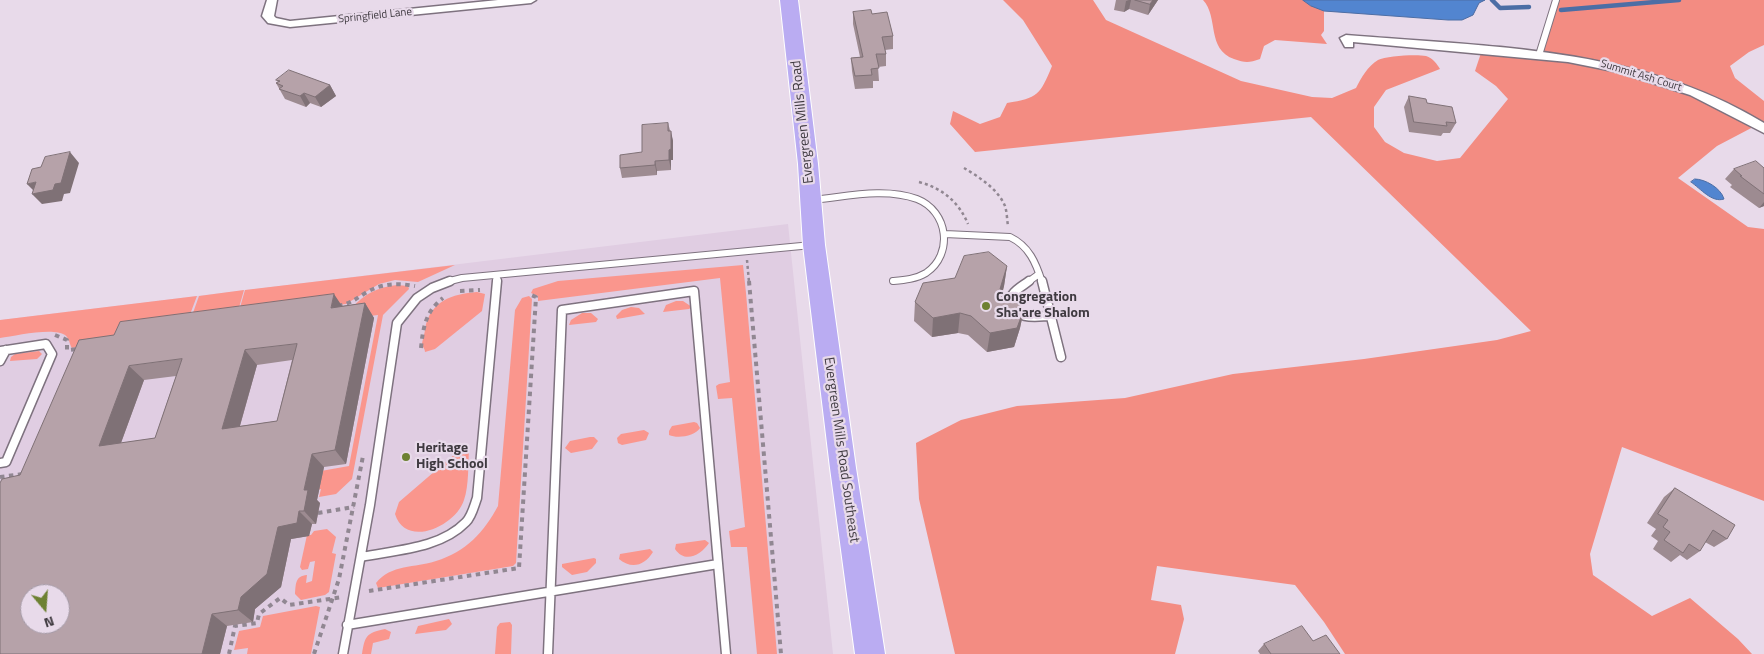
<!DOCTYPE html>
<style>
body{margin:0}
#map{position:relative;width:1764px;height:654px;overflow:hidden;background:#e8daea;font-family:"Titillium Web",sans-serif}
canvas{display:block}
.north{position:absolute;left:20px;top:584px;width:50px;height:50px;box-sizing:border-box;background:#e8daea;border:1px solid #a49aa6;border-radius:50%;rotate:162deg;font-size:14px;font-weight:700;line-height:20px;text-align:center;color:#3f3a40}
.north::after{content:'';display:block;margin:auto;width:18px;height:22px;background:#6d8132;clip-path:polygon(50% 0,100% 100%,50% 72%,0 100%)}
</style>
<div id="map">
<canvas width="1764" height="654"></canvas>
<div class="north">N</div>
</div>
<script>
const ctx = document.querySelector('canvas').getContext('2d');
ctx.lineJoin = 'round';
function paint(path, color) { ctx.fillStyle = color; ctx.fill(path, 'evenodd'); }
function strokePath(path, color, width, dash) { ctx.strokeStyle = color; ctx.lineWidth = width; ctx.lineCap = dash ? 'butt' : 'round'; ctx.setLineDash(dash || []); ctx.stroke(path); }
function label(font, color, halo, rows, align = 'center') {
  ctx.font = font + ' "Titillium Web",sans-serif'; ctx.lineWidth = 4.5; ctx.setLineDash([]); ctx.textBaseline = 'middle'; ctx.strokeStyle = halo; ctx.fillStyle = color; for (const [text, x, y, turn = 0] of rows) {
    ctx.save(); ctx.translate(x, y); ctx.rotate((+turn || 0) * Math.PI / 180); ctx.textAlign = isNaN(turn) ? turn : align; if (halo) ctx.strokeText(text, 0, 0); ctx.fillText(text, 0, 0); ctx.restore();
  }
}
paint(new Path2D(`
 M788,224L833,654H0V320ZM30,594H60V624H30Z`), '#e0cde2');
paint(new Path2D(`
 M455,265L418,282L395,280L379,284L346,304L237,318L245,290Z
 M743,265L746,293L777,654H757L747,547H731L729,531L745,527L732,398L718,399L716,386L719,384L730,382L720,278L538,301V296L531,293L533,289L558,281Z
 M397,285L408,286L409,289L383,315L352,479L336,494L319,497L321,489L317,490L321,471L349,466L378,315L362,317L352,308C364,294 378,287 397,285Z
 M244,290L236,318L189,324L199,296Z
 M477,292L485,294L482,311L435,349L425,352C425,349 423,347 422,345C422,341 425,333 425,329C430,301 452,294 477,292Z
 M197,296L186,325L72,348C69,344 70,339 65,335C53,327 15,336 0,338V320Z
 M529,296L532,299L516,563L513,566L378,588L376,583C391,564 415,568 436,561C466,552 484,532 498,506L515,310L522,298Z
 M676,301H683L692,307L689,309L663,312L666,305Z
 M631,307L639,308L645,314L617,319L616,316L622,310Z
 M582,313H591L598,319L596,322L569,325L571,320Z
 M39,351L42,354L37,359L10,361L11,357L15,354Z
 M694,422L697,423L700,428C695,436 678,439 669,435V431L672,426Z
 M644,430L649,433L646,440L622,445L618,443L617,438L621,434Z
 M590,437H594L598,441L592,449L571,453L565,448L570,441Z
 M463,447L469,449C468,465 469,485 464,500C456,526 406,549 395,514L399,502Z
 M327,529L336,537L332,553L336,554L329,592L325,595L301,600L295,594C296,584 295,576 307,575L306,583L312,581L315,561L310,562L308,569L302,570L300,567L307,535H311L314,531Z
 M705,540L709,543C701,555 685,564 675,549L676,544Z
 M650,549L653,552C645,565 632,570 619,559L620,554Z
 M594,558L596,559V563L587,572L572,575L562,567V564Z
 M316,606L320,607L311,654H247L248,648L234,650L239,631L260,627L263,616Z
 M449,619L452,624L446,630L415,634L418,626Z
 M510,622L512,625L511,654H495L497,627L500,623Z
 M385,629L391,632L389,639L373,643L371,654H362C365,636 366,633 385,629Z`), '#fa968d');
paint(new Path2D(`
 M971,0H1093L1106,20L1241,81L1312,97L1332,98L1356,88C1361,78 1368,66 1378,60C1386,56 1416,54 1426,56C1433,58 1437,64 1440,69L1386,90L1374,107V127L1385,142L1404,153L1437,161L1460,158L1508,99L1496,86L1475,71L1482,50L1539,55L1556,0H1764V45L1749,52L1730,66L1735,78L1764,101V124L1757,125L1717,146L1678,178L1748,227L1764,229V501L1622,447L1590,554L1593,575L1652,616L1690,598L1738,639L1752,654H1345L1324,622L1295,585L1157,566L1151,600L1181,605L1184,619L1175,654H955L919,499L916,443L961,420L1017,406L1125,398L1233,374L1364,359L1497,340L1531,331L1311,117L975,152L950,124L953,111L980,124L1000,117L1007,103C1038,98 1040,95 1052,66L1023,20L1003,0Z
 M1203,0H1485L1479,3L1473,15L1462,20L1324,11V31L1321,35L1327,44L1275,40L1264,46L1260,59C1249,63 1245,63 1234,59C1206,49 1219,17 1203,0Z`), '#f38c82');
const water = new Path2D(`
 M1303,0H1485L1479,3L1473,15L1462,20H1448L1324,11L1311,6Z
 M1695,179C1705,179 1721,188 1724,199C1712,203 1701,189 1691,182Z`);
paint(water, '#5285d0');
strokePath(water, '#4c6ea5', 1);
strokePath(new Path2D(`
 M1492,0L1500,8L1529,7
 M1561,10L1679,0`), '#4c6ea5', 4.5);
const laneFar1 = new Path2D(`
 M1539,55L1556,0
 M811,200C845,197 884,187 917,199C948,211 954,254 926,273C916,279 904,280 893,281
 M945,234L1010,237C1029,246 1036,263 1042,282
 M446,282L462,278L812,245
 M496,282L497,276
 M1028,282L1039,274`);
const lane = new Path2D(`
 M1029,281C1024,285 1016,289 1013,294C1010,297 1010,301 1011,305C1018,321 1038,316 1052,316
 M1042,281L1061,357
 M0,351L46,344L52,354L6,462L0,463
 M0,361L6,350
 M361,557C395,550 440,549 466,522C472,516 474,506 477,498L497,281
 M347,625L718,564
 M343,654L370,505L397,323L417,298L432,288L450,281
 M548,654L562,310L694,291L726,654`);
const street = new Path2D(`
 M267,0H277L274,16L276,18L290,21L498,0H536L531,3L290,27L268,23L262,16Z
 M1346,35C1489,47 1638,46 1764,123V133L1690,95L1618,72L1568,62L1353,42V47H1345L1340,38Z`);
const primary = new Path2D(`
 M780,0H798L818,164L825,245L856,468L885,654H855L830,468L803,245L798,164Z`);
strokePath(laneFar1, '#7e727f', 8);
strokePath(lane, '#7e727f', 11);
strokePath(street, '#7e727f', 3);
strokePath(primary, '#fff', 2);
strokePath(new Path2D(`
 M964,168C979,177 998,189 1005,206C1007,212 1007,220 1008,226
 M919,182C942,188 959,202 968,224
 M747,260L749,282`), '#918792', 2.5, [3, 3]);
strokePath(new Path2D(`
 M749,281L781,654
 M460,291L480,290
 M338,306C350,304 357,298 367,292C383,283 398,283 415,286
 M55,335L67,340V350L78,349
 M421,348C423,327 426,311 443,298
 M0,477L23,474
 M318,513L354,507
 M369,591L519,568L536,297L529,294
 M229,654L235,626L257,623L259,614L280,598L289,605L343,597
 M314,654L339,579L363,456`), '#918792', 4, [4.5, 4.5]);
strokePath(laneFar1, '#fff', 6);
strokePath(lane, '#fff', 8);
paint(street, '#fff');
paint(primary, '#baacf2');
paint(new Path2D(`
 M1116,0H1158L1148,15L1129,9L1124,12L1114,10Z
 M853,12L872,14L893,36V49L885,50L886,54V66L878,67L879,81H873V88L855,89L852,71L851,58L860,57L853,24Z
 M276,80L330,85L336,96L321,107L310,103L306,107L285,99L276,83L278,82Z
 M1409,96L1427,103L1456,123L1450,133H1443L1441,136L1409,132L1404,107Z
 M668,123L673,141V160H671V170L657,171V175L622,178L620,168L642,152Z
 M1764,168V206L1759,208L1730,187L1732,185L1725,179L1734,169Z
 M1007,266L1004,286L1003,291L1024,309L1020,328L1014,347L987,352L968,335L958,333L932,337L914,321L915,302L955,278Z
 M365,303L374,318L346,464L324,467L317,500L320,503L316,524H312L309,536L291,539L281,587L255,609L253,622L227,626L220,654H0L79,340ZM292,360L277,421L240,426L257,365ZM176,376L155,438L121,443L144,380Z
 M1675,488L1727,539L1714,547L1705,542L1700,551L1687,560L1680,555L1671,562L1653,549L1658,541L1651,536L1656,529L1647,523L1664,497Z
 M1313,641L1340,654H1260L1258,651L1264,644Z`), '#9d8b91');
paint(new Path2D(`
 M1129,0H1131L1129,9L1124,12L1126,1Z
 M1153,0H1158L1148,15L1150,4Z
 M330,85L336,96L321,107L315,97Z
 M304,93L310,103L306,107L300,96Z
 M671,131L673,141V160H671V170L669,160V150Z
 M70,152L79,163L70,193L64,194L62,201L42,204L32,194L36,193L27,184L36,182Z
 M655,161L657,171V175L655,165Z
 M1764,202V206L1759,208Z
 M1007,266L1004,286L997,309L1000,289Z
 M334,294L344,309L331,308Z
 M365,303L374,318L346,464L335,450Z
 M1024,309L1020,328L1014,347L987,352L990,333Z
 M960,313L958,333L932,337L933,318Z
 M245,350L257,365L235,443L222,429Z
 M129,366L144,380L115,459L99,446Z
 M312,454L324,467L317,500L320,503L316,524L304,511V490Z
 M299,511L312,524L309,536L291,539L281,587L255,609L253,622L238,610L241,597L278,527Z
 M212,614L227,626L220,654H202Z`), '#7f7176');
const building = new Path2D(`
 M1135,0H1153L1150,4Z
 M871,10L872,14L887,12L893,36L882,37L886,54H876L879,68L871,69L872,75L855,76L851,58L863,57L853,12Z
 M289,70L330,85L315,97L304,93L300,96L279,89L283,86L276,83L280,81L276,80Z
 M1409,96L1426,99L1427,103L1452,107L1456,123L1446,122L1447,126L1414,122Z
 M668,123V131H671V149L669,150V160L655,161V165L620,168V155L642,152V125Z
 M70,152L61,183L55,184L53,190L32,194L36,182L27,184L32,169L41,167L45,157Z
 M1756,161L1764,168V194L1740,176H1742L1734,169Z
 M989,252L1007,266L1000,289L1024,309L1017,328L990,333L971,316L960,313L933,318L915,302L923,283L955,278L964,256Z
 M334,294L331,308L365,303L335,450L312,454L304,490H308L304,511H299L297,523L278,527L267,574L241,597L238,610L212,614L202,654H0V483L2,479L20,475L79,340L114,335L120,322ZM297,344L277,421L222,429L245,350ZM182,359L155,438L99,446L129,366ZM30,594H60V624H30Z
 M1675,488L1735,525L1727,539L1713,530L1700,551L1689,544L1683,553L1664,540L1670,532L1663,527L1668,520L1658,514Z
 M1302,626L1313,641L1326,635L1340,654H1271L1264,644Z`);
paint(building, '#b6a2a9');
strokePath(building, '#7f7176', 1);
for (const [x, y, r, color] of [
 [986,306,5,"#6d8132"],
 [406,457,5,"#6d8132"]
]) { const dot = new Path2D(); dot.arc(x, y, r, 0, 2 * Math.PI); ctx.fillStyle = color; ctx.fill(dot); strokePath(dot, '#e8daea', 2); }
label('11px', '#3f3a40', '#e8daea', [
 ["Springfield Lane",375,16,-6],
 ["Summit Ash Court",1641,76,17]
]);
label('14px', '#3f3a40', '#e8daea', [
 ["Evergreen Mills Road",803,122,-96],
 ["Evergreen Mills Road Southeast",841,450,82]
]);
label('bold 14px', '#3f3a40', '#e8daea', [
 ["Congregation",996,298],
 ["Sha'are Shalom",996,314],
 ["Heritage",416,449],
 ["High School",416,465]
], 'left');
</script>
